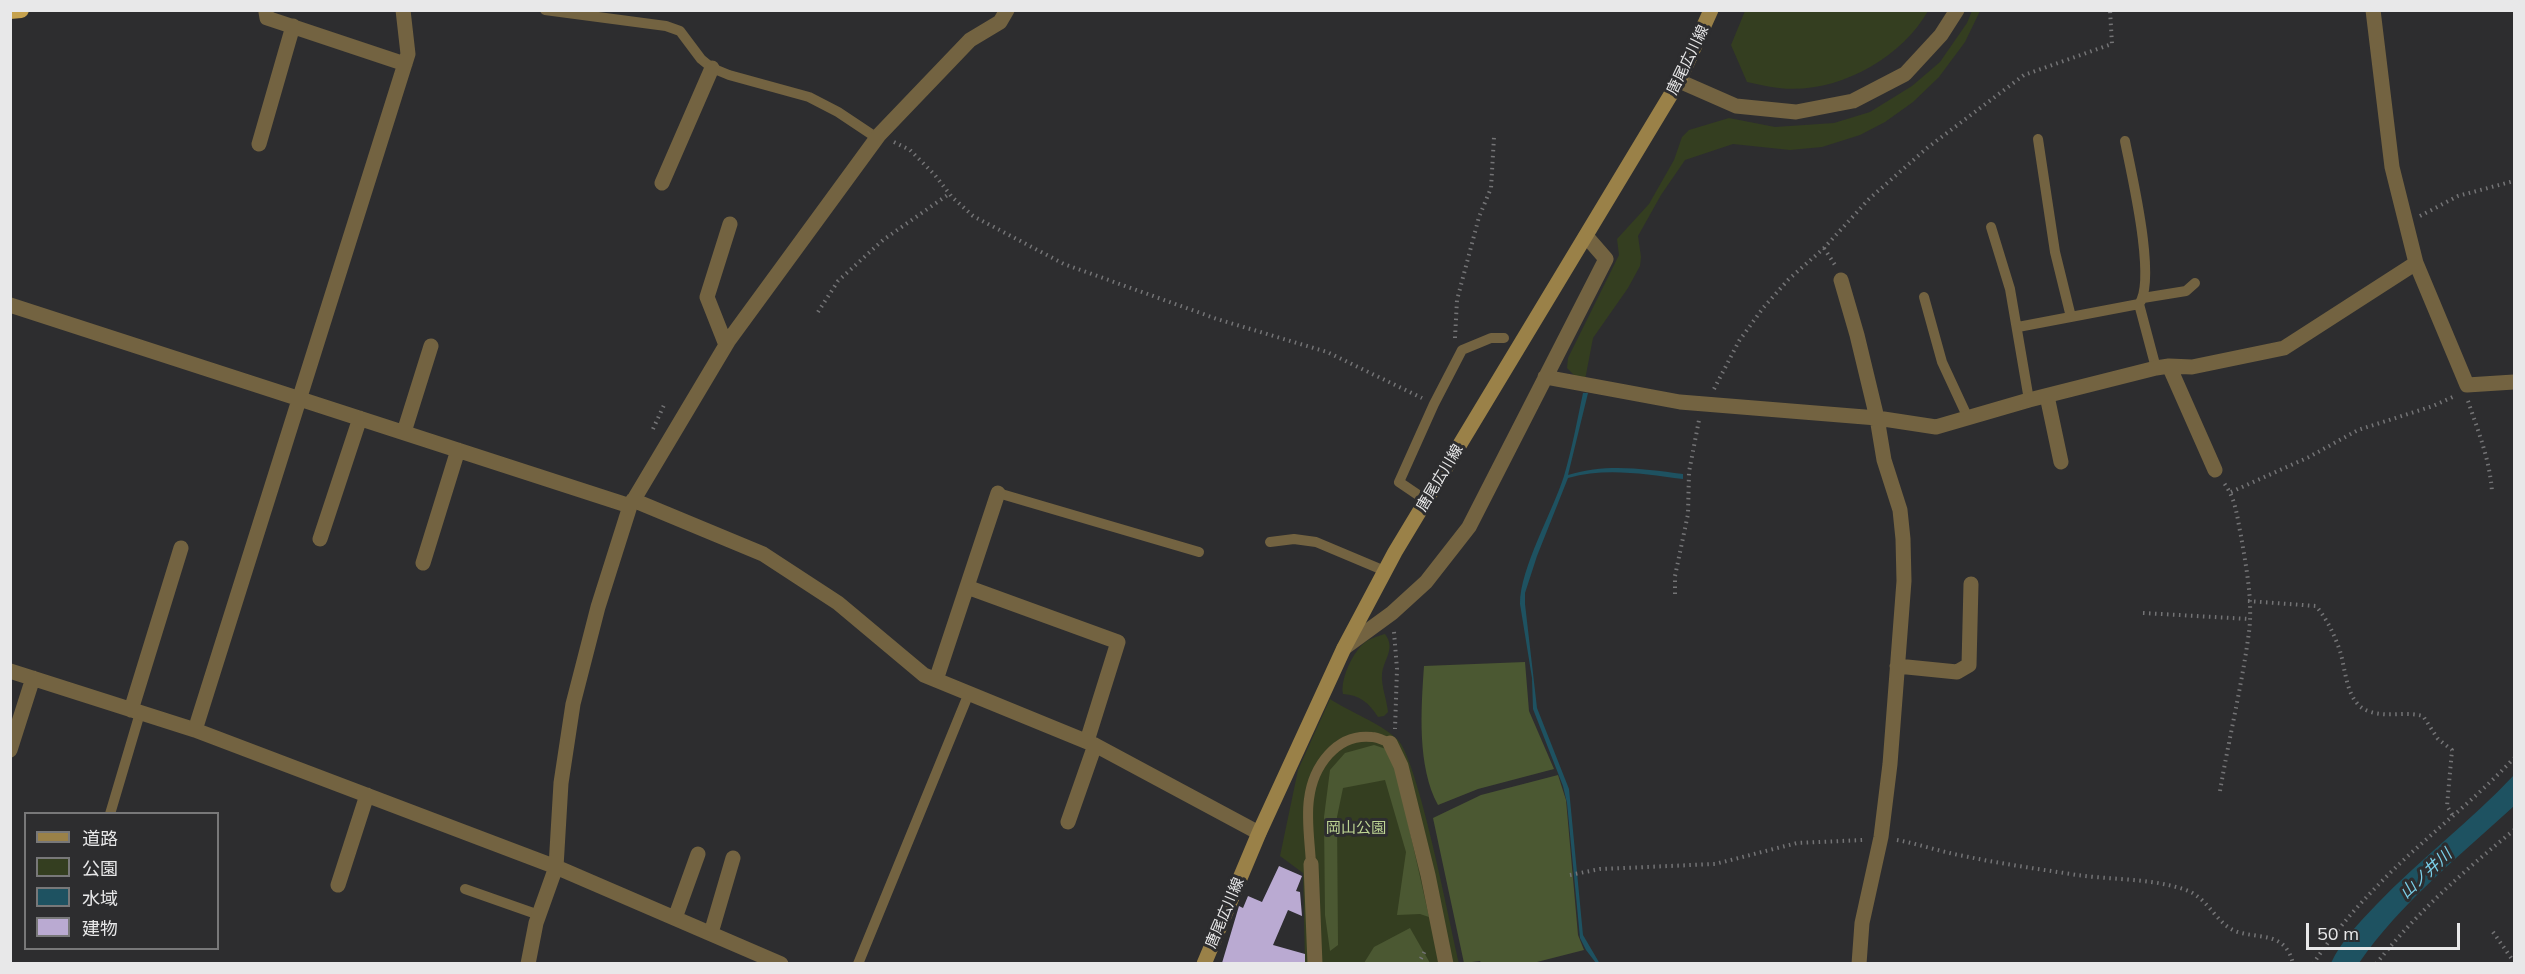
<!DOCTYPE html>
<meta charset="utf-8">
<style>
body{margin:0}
#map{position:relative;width:2525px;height:974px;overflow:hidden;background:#2d2d2f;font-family:Mulish,"Noto Sans JP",sans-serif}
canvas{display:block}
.frame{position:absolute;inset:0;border:12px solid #e8e8e9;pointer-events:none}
.legend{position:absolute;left:24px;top:812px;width:195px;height:138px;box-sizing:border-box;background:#2d2d2f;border:2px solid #787879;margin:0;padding:8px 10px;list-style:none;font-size:18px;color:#e8e8e9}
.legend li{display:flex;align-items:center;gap:12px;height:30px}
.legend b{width:30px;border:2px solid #787879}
.scale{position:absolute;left:2306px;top:923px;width:154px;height:27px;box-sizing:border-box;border:3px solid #e8e8e9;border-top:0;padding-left:8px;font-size:18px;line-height:21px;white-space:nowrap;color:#e8e8e9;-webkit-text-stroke:4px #2d2d2f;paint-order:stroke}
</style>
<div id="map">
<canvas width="2525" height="974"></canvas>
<div class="frame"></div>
<ul class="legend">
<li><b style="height:8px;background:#9a8148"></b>道路</li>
<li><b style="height:16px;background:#343e20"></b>公園</li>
<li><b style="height:16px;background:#1e5261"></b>水域</li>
<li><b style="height:16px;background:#baaad2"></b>建物</li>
</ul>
<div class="scale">50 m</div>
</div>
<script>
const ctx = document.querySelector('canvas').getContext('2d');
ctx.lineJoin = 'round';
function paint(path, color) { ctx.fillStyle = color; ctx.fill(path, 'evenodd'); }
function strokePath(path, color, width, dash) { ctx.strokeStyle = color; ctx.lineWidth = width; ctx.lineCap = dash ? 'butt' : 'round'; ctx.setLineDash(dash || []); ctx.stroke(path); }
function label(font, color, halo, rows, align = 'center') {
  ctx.font = font + ' Mulish,"Noto Sans JP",sans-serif'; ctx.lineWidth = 6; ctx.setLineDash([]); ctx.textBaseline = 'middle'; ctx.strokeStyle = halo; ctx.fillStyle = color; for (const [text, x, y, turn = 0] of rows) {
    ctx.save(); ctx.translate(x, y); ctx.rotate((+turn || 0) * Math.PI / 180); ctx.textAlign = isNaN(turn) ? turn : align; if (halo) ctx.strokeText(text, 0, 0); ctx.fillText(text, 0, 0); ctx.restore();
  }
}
paint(new Path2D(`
 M1745,11V10L1928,11C1901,59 1835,95 1779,88C1769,87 1758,84 1747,82L1731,45Z
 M1972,11H1980L1965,42L1939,77L1913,102L1885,122L1860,135L1822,147L1790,150L1733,144L1685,160L1661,195L1638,236L1641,257L1640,266L1628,288L1593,338L1585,380L1577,378L1567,368L1568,358L1619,255L1617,239L1649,204L1674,160L1682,137L1689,130L1729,118L1775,127L1834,123L1870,112L1912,86L1940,62L1967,23Z
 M1385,634C1396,649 1384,658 1382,674C1381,686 1387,700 1388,712L1384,716L1378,717C1369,703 1360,695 1343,694C1340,680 1352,654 1363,644C1368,639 1378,636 1385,634Z
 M1330,699C1350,712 1380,723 1397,739C1418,758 1450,926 1459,963H1305L1303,873L1280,856L1298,770Z`), '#343e20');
paint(new Path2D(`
 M1525,662L1529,711L1554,769L1478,789L1438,805C1417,766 1421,710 1424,666Z
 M1374,745L1386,749L1395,765L1429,917L1420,914L1397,915L1406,852L1385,780L1343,788L1337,817L1338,945L1330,951L1325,915L1324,817L1330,770L1345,753Z
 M1558,775L1566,800L1578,935L1584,950L1533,963L1482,964L1480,961L1464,963L1433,818L1481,795Z
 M1410,928L1430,963H1364L1374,947Z`), '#4b5832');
paint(new Path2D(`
 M1583,393H1588L1568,475C1608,463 1643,469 1683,474V479C1644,474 1606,467 1568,478L1537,556L1525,593V604L1537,708L1569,789L1583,935L1600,964L1596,963L1586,950L1580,938L1567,803L1563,786L1533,709L1532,678L1520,604C1520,568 1553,511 1564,476C1572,449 1577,421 1583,393Z
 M2514,775V806C2460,856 2401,902 2359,963H2331C2341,941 2359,923 2376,905C2420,859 2471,821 2514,775Z`), '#1e5261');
paint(new Path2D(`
 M1279,866L1302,876L1296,891L1300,892L1302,916L1288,910L1273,945L1305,954V963H1222L1239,906L1243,908L1248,896L1262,902Z`), '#baaad2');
strokePath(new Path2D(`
 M894,142L910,150L934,174L952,197L973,216L1064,264L1217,319L1327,352L1422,398
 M2420,216L2458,196L2514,181
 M1824,248L1835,265
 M818,312L838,281L883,240L949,194
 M1455,338L1457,300L1479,217L1491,188L1494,137
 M1714,389L1739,341L1763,308L1788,280L1824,248L1869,199L1927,148L2024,75L2112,44L2110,10
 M2468,401C2478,431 2490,460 2492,492
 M653,429L664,405
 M2231,492L2309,457L2358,430L2433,406L2455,396
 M1675,594V576L1688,514L1689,472L1699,420
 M2248,601L2316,606C2327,619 2334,634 2340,651C2346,670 2346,703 2368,711C2386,718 2405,711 2423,716L2438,739L2452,750L2447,806L2453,816
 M2143,613L2249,619
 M1394,632L1397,669L1395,729
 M2220,791C2229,738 2242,685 2249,632C2253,601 2246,566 2241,536C2237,517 2236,499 2224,483
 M1897,840C1919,844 1941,852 1964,856C2001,864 2039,869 2077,875C2112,880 2152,878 2186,890C2210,899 2216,925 2238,932C2261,939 2286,932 2293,964
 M1570,875L1600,869L1715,864L1797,843L1863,840
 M2493,932L2514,962
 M1418,964L1426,949
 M2313,964C2334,932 2360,903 2387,876C2428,835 2475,800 2514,758
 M2376,964C2418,911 2463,872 2514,830`), '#747476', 4, [1.5, 4.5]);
strokePath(new Path2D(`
 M545,10L666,26L680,31L701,59L712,68L729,75L809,97L838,112L877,138
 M2038,139L2055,252L2071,317
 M2125,141C2131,172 2157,280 2139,304L2156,368
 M1991,227L2010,289L2029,400
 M1924,297L1942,362L1968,418
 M2143,298L2186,291L2195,283
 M2018,327L2139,304
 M998,493L1199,552
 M1427,501L1399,482L1434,404L1462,350L1491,338H1504
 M1270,542L1294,539L1316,542L1385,571
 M110,814L140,713
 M1311,864C1310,843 1306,819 1309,799C1313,767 1336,733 1372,737C1378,737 1384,741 1390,743
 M465,889L539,915
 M858,964L969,693`), '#736341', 10);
strokePath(new Path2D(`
 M2373,10L2392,167L2416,263L2467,385L2514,382
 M266,12L267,18L405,64
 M1679,81L1736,106L1796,112L1853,101L1905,74L1941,35L1957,10
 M259,144L293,26
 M662,183L712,68
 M1841,280L1857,335L1877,418L1884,460L1900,510L1903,539L1904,581L1890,764L1881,837L1862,923L1859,964
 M10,305L630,506
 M726,345L707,297L730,224
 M2169,366L2215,470
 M1545,377L1680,402L1877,418L1936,427L2029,400L2156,368L2169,366L2192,367L2284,348L2416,263
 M2047,396L2061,462
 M404,432L431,346
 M633,500L763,554L838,603L924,675L1095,745L1259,833
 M320,539L360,418
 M423,563L458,450
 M967,587L1118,642L1087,741
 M1344,648L1392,613L1426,582L1469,527L1606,259L1586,236
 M1897,666L1957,672L1969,665L1971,584
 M10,671L195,730L556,867L781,964
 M936,680L998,493
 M131,710L181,548
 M195,730L408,54L403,10
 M1390,743L1401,766L1428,875L1446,964
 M10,750L33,678
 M1068,822L1095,745
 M1311,864L1315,964
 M338,885L367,795
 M675,918L698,854
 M711,933L733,858
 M528,964L536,923L556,867L561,783L573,704L598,607L630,506L729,340L879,135L970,40L1000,22L1007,10`), '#736341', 15);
strokePath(new Path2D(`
 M1204,964L1259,833L1344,648L1395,552L1679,81L1711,10`), '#9a8148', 15);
strokePath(new Path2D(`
 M10,11L21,10`), '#c6a24e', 16);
label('15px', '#e8e8e9', '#2d2d2f', [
 ["唐尾広川線",1688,60,-64],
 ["唐尾広川線",1440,478,-59],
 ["唐尾広川線",1225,913,-67]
]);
label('15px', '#bdd493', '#2d2d2f', [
 ["岡山公園",1356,828]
]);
label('italic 16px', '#7bcfe9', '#2d2d2f', [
 ["山ノ井川",2426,874,-43]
]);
</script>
